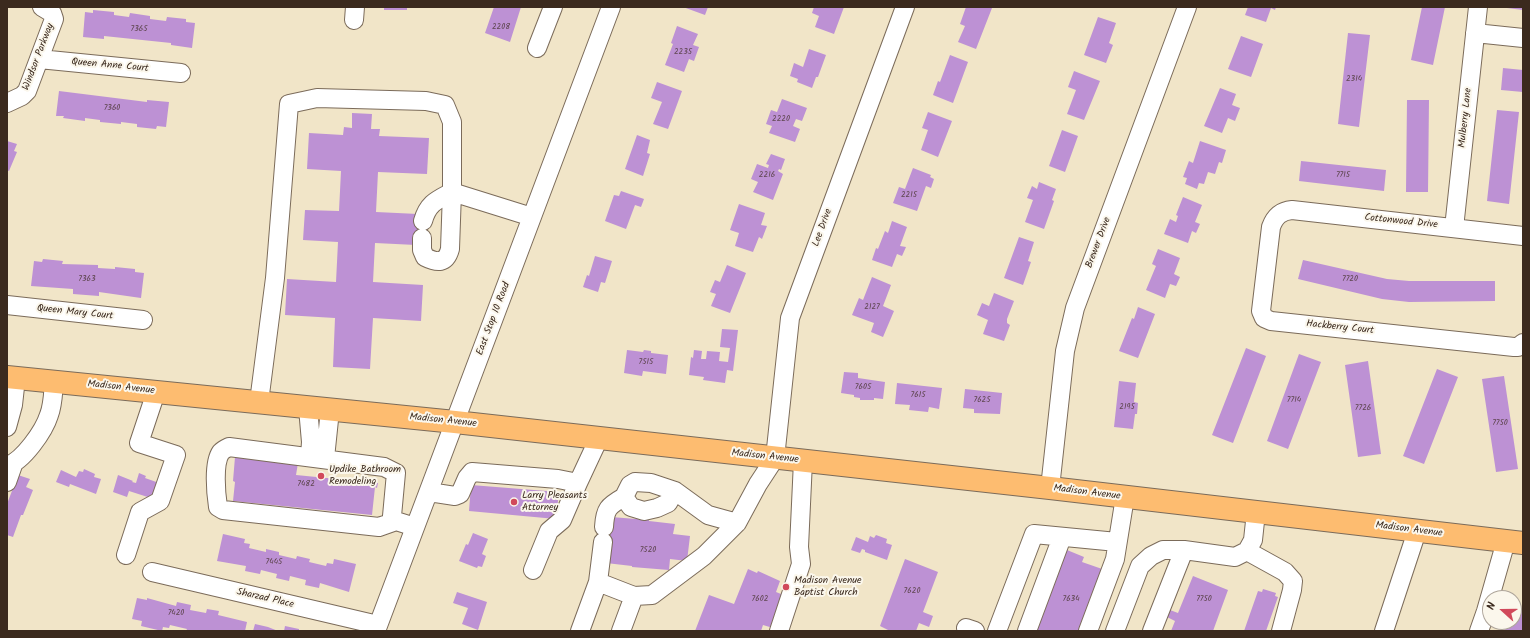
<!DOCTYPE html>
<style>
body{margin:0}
#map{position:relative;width:1530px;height:638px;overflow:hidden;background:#f1e5c8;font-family:Kalam,sans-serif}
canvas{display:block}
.frame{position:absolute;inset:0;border:8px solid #3b2a1e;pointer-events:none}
.north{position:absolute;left:1482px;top:590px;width:40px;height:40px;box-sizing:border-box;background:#fbf7ec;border:1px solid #aea59a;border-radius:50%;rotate:291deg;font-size:11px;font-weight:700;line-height:16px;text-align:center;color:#3b2a1e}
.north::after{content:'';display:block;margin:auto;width:14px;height:18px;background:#d1495b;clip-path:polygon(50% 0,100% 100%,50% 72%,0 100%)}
</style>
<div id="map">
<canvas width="1530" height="638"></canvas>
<div class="frame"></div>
<div class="north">N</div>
</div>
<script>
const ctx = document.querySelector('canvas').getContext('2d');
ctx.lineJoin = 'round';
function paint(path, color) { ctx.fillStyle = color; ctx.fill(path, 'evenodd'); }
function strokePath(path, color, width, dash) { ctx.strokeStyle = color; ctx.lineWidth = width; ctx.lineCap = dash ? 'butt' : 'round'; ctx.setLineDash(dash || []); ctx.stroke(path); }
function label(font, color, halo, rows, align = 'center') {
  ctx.font = font + ' Kalam,sans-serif'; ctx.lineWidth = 4; ctx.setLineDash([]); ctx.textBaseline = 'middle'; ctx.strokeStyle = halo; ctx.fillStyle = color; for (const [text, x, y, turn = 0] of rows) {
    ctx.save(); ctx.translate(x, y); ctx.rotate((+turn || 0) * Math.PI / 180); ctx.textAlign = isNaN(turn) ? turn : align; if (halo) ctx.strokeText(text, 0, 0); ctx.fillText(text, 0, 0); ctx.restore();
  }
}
paint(new Path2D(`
 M384,7H407V10H384Z
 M494,7H521L510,42L485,33Z
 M683,7H708L705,15Z
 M814,7H844L834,34L815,27L819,16L812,13Z
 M966,7H988L992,8L976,49L958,42L965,26L960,24Z
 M1248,7H1276L1275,10L1271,8L1266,22L1245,15Z
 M1422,7H1445L1433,65L1411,60Z
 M1507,7H1523V10L1507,8Z
 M93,10L114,12V15L129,17L130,13L150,16V19L166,21L167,17L186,19V22L195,23L192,48L171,45V43L104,36V39L83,37L85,12L93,13Z
 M1098,17L1116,23L1109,43L1113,45L1106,63L1084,55Z
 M677,26L698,34L693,45L699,47L694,61L689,59L684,72L665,65L673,44L671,43Z
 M1348,33L1370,35L1359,127L1338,124Z
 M1241,36L1263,44L1251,77L1228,69Z
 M809,49L826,55L818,77H816L812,88L797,82L798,79L790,76L794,63L803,67Z
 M950,55L968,62L953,103L933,95L938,81L940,82Z
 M1503,68L1523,70V92L1501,90Z
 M1074,71L1100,81L1084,120L1067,114L1076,90L1068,87Z
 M657,82L682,91L668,129L653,124L662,102L651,98Z
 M1220,88L1236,94L1232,105L1240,108L1235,121L1228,118L1222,133L1204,126Z
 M59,91L147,102V100L169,102L166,127L157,126L156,129L137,127V124L121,122V124L100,122V120L85,118V121L63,118L64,116H56Z
 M782,99L807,108L802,121L796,119L793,126L800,129L795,142L769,133L772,126L766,124L771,110L777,112Z
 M1407,100H1429L1428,192H1406Z
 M1497,110L1519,112L1509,204L1487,201Z
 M928,112L952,121L938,157L921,150L928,130L922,128Z
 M352,113L372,114L371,129H380L379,136L429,138L427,174L378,172L376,212L418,214L428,221L427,239L416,245L375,243L373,282L423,285L421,321L373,318L370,369L333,367L335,318L285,315L287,279L336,282L338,242L303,240L305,210L339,211L341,171L307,169L309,133L343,135L344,127L352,128Z
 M1062,130L1078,136L1065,172L1049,166Z
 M637,135L650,140L647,153L650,154L643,176L625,169Z
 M7,141L17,144L14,151L17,152L9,171L7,170Z
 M1200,141L1226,150L1222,163L1219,162L1215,174L1208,172L1204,184L1199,183L1197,189L1185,184L1187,178L1183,177L1189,161L1193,163Z
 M771,154L785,159L781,170L779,169L778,171L783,174L773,200L753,192L758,182L751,179L757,164L768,168L769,165L766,164Z
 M1301,161L1386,170L1384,191L1299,181Z
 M913,168L931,175L930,177L934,179L931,188L926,186L917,211L893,203L899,187L905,189Z
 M1039,182L1056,189L1052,200L1054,201L1044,229L1025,222L1033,200L1027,198L1032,186L1037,189Z
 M621,191L644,199L641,207L635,205L626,229L605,221L614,195L619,196Z
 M1183,197L1202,205L1195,222L1200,224L1196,233L1192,231L1188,243L1164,234L1170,219L1176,222L1178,216L1176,215Z
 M739,204L765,213L761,225L767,226L762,239L759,237L753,252L735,246L739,233L730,230Z
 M892,221L907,227L900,246L906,247L902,256L897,254L892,267L872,260L876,248L878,249L885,231L888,233Z
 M1019,237L1034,242L1028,261L1031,262L1023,285L1004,278Z
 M1158,249L1180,258L1174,274L1180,277L1176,286L1170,284L1165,298L1146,290L1156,266L1152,264Z
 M595,256L612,261L605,283L601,282L598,292L583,287L587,275L589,276Z
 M43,259L63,261L62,264L98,265V268L115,269V267L135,269V272L144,273L141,298L99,292V296L73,294V289L31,286L34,261L42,262Z
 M1303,260L1387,279L1409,281H1495V301L1409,302L1382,299L1298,279Z
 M727,265L746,273L730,313L711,306L716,294L710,292L715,280L720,282Z
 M872,277L891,285L883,306L894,311L883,337L871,332L874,323L852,315L859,298L863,300Z
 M994,293L1014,301L1007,319V323L1010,325L1004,341L983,334L988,320L977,315L982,303L989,306Z
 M1138,307L1155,314L1138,358L1119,351L1132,318L1134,319Z
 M722,329L738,330L733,371L727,370L725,383L703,380L704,377L689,375L691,357L693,358L694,350L702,351L701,359H706L707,351L720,352L719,361L728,362L730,348L720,347Z
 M1246,348L1266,356L1233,443L1212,435Z
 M627,350L643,352L644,350L651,351V353L668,355L666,374L643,371L642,376L624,373Z
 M1299,354L1321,362L1288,449L1267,441Z
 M1368,361L1381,454L1358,457L1345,365Z
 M1437,369L1458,377L1424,464L1403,456Z
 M844,372L858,373V378L885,382L883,399L874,398V400H860V398L854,397V395L841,393Z
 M1504,376L1518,469L1496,472L1482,379Z
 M1119,381L1136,383L1134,402L1138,403L1137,414H1135L1133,429L1114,427Z
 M897,383L942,388L939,409L929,407L928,412L909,410L910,405L895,404Z
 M965,389L1002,393L1000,414L974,413V409L963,408Z
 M235,457L298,463L296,475L378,483L377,488L375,487L372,515L233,501L235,482L233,481Z
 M84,469L95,474L94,477L101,479L96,494L70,484L69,487L56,482L61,470L76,477L79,471L83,472Z
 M139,473L146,476L145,478L162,484L157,500L129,491L127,497L113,492L118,475L133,481L132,482L136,483Z
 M18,475L30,479L26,487L33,490L23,515H21L13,537L7,535V504Z
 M471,485L559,492L556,519L469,511Z
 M611,517L649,520V521L675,524L673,534L690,536L687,561L670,559L669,570L632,567V566L606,563L597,541L599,527Z
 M473,533L488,539L482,554L486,556L482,567L478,566L477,568L459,561L466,544L468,545Z
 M223,534L245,539L244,543L250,544L249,548L266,552V549L279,552V555L296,559L297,556L310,559L309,562L326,566L327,563L333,564L334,559L356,564L349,592L320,583L319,588L305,585L306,580L290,576L289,581L276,578L277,574L261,570L260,574L245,571L246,566L217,561Z
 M876,535L887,539L886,543L892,545L887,560L865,552V550L862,549L860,553L851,550L856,537L868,542L870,536L874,538Z
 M1067,550L1084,557L1082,562L1105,570L1082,631H1036Z
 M905,559L938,572L923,612L933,616L929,627L919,623L916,631H890L880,626Z
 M748,569L757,573L758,571L780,581L776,592L786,596L773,628L763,625L761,631H695L709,595L734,604Z
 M1193,576L1228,590L1213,631H1171L1175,621L1167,617L1170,610L1178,613Z
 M1263,589L1276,593L1275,596L1278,597L1266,631H1244L1258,591L1262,592Z
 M457,592L487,602L478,630L462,624L468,608L453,603Z
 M137,598L147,600V598L176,606L177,602L191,605L190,610L206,613L207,609L219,611L218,615L247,622L245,631H207L202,630L201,631H186L187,629L170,625L169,628L163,627L162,631L141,626L142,621L132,619Z
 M1514,605L1523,609V631H1504L1507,622H1514Z
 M255,624L268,627L278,631H253Z
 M285,626L299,629V631H284Z`), '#bd91d4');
const minor = new Path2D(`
 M354,20L355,7
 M1475,33L1523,38
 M537,48L553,7
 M39,59L181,73
 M7,103L22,96L27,91L54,19L52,13L42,7
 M1454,228L1478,7
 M1523,236L1292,210C1281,211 1275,216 1271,227L1261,311L1264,318L1271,321L1514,347H1518L1523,343
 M422,238V250L425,257C437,263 446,264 450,249L452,192C437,200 428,203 423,221
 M7,305L143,320
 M259,402L275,278L289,104L317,98L426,101L445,105L452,122V192L532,217
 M308,408L311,442L310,456
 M7,427L13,405L16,378
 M325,458L330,410
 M7,466C23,461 44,431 49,415C53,405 53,393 54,382
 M7,482L13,465
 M1050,488L1065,351L1075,308L1187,7
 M675,491L668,503L657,508L644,511L631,507L624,497L630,485L635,482L651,483L675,491L708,515L737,523
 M429,492L455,496L460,494L467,478L472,472L558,479L578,483L599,438
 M396,521L379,527L223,510L218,507C216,494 213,463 221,452C223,450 227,448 229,447L384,467L396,473L392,516L396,521L415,527
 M604,527C605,509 608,506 624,497
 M1247,551L1285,572L1293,581L1292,590L1281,631
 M126,555L140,512L160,501L176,455L139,443L156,392
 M533,570L549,531L562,520L578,483
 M152,572L378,625
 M598,582L603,542
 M966,628L975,631
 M376,631L611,7
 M580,631L598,582L634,596L652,595L704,556L737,523L758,484L775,458L790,318L905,7
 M621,631L634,596
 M779,631L801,564L799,547L803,461
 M997,631L1034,534L1117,542
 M1027,631L1062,537
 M1088,631L1115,559L1125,497
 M1115,631L1140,566L1151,556L1163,550H1184
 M1152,631L1184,550L1235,557L1247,551L1253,540L1256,512
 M1384,631L1417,531
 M1479,631L1486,611L1506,541`);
const major = new Path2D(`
 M7,377L455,422L1050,488L1523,543`);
strokePath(minor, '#7b6b5a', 20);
strokePath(major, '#7b6b5a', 24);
strokePath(minor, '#fff', 18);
strokePath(major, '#fdbc70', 22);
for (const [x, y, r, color] of [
 [321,476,4,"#d1495b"],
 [514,502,4,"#d1495b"],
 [786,587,4,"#d1495b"]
]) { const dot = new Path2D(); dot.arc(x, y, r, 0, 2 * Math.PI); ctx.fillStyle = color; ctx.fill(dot); strokePath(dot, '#fbf7ec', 1.5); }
label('8px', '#5c444c', null, [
 ["2208",501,28],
 ["7365",139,30],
 ["2235",683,53],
 ["2314",1354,80],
 ["7360",112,109],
 ["2220",781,120],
 ["2216",767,176],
 ["7715",1343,176],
 ["2215",909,196],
 ["7363",87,280],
 ["7720",1350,280],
 ["2127",872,308],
 ["7515",646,363],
 ["7605",863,388],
 ["7615",918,396],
 ["7625",982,401],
 ["7714",1294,401],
 ["2195",1127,408],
 ["7726",1363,409],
 ["7750",1500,424],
 ["7482",306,485],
 ["7520",648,551],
 ["7445",274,563],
 ["7620",912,592],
 ["7602",760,600],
 ["7634",1071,600],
 ["7750",1204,600],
 ["7420",176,614]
]);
label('10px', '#3b2a1e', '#fbf7ec', [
 ["Windsor Parkway",39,57,-69],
 ["Queen Anne Court",110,66,5],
 ["Mulberry Lane",1466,118,-84],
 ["Cottonwood Drive",1401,222,6],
 ["Lee Drive",823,228,-70],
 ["Brewer Drive",1099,243,-69],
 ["Queen Mary Court",75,313,6],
 ["East Stop 10 Road",494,319,-69],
 ["Hackberry Court",1340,328,6],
 ["Madison Avenue",121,388,6],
 ["Madison Avenue",443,421,6],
 ["Madison Avenue",765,457,6],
 ["Madison Avenue",1087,493,7],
 ["Madison Avenue",1409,530,7],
 ["Sharzad Place",265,599,13]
]);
label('10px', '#3b2a1e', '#fbf7ec', [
 ["Updike Bathroom",329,470],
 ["Remodeling",329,482],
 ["Larry Pleasants",522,496],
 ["Attorney",522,508],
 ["Madison Avenue",794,581],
 ["Baptist Church",794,593]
], 'left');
</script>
